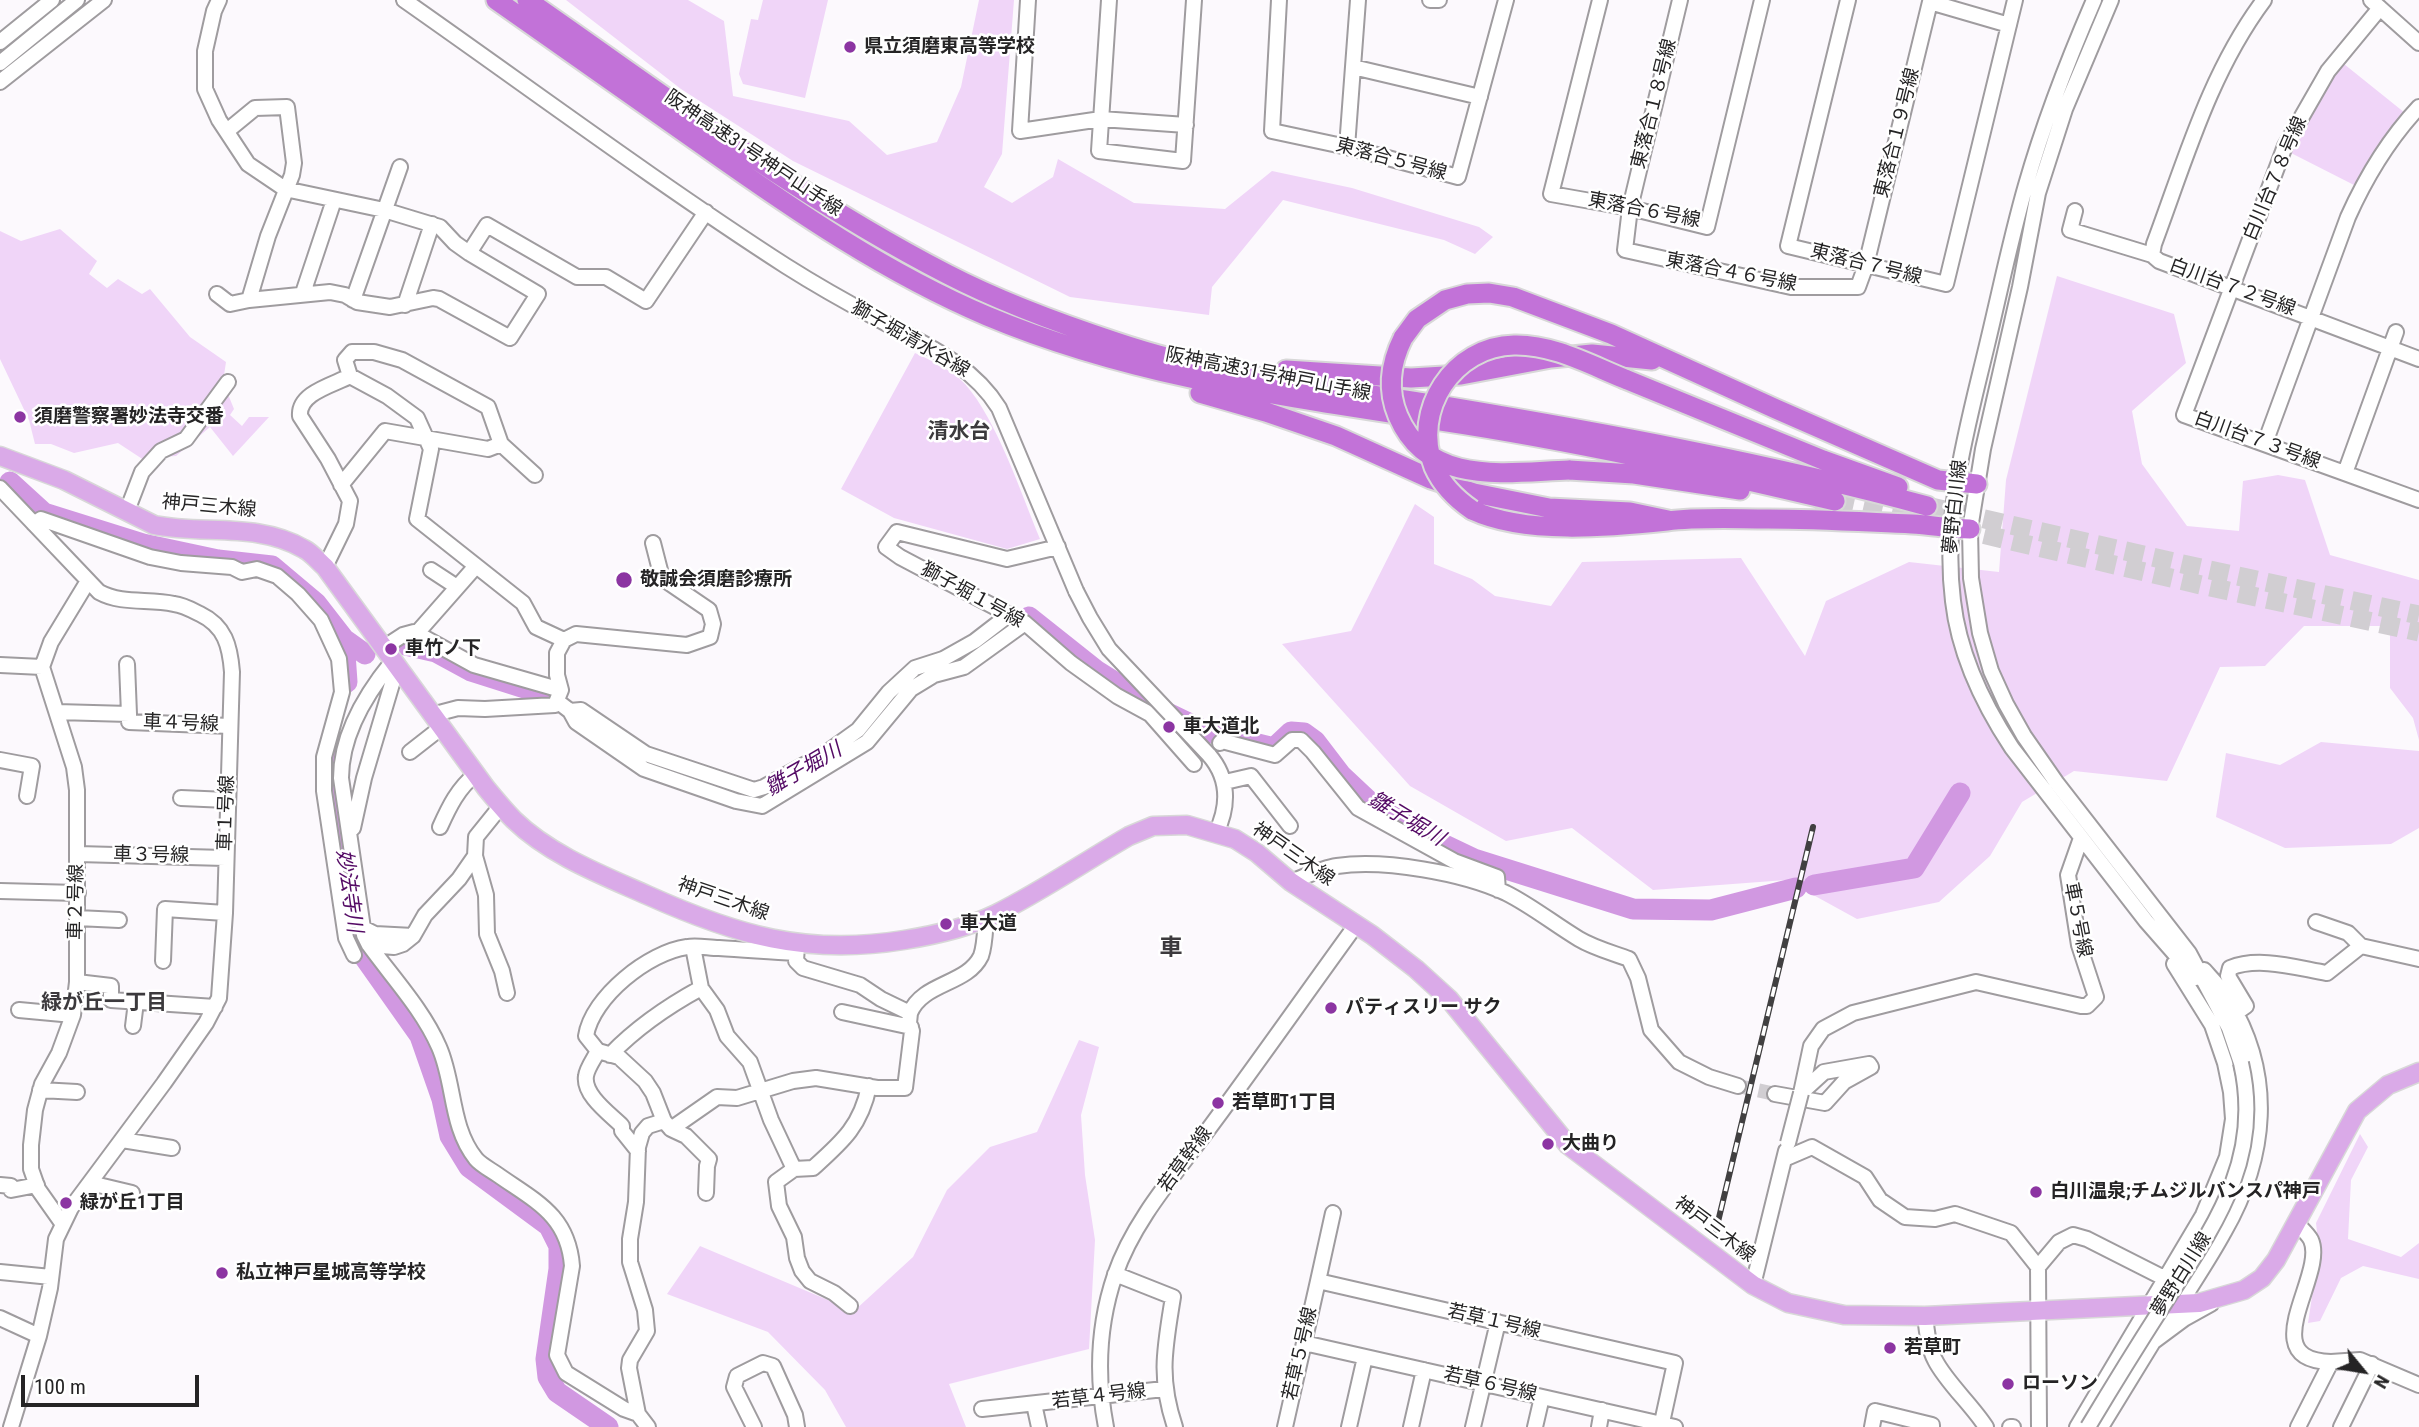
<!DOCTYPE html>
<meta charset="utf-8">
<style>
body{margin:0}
#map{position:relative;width:2419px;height:1427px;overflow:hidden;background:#fcf9fd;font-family:"Roboto Condensed",sans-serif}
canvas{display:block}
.north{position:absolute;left:2328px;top:1336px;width:70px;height:70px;-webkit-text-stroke:5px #fff;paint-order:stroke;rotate:120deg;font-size:19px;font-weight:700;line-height:28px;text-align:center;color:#252425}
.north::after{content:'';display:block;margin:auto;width:24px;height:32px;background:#252425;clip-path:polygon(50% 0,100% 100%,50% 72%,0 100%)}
.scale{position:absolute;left:21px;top:1375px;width:178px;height:32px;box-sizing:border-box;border:4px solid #252425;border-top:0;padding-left:9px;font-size:21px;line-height:24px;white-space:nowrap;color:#252425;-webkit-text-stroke:5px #fff;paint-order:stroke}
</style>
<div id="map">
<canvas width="2419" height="1427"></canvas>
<div class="north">N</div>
<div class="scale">100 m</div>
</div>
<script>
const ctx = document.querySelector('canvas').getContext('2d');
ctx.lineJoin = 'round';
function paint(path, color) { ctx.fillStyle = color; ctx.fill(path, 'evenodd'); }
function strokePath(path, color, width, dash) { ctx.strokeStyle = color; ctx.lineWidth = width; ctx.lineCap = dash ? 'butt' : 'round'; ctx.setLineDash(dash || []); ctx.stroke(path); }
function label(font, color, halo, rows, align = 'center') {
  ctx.font = font + ' "Roboto Condensed","Noto Sans JP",sans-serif'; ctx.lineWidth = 5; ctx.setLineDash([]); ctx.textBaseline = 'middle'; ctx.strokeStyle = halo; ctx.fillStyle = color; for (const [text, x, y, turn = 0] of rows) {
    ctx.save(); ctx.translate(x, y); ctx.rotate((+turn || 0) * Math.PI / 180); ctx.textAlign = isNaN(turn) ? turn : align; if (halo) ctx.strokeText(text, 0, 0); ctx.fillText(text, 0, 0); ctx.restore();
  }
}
paint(new Path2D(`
 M566,0H688L724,21L733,96L849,121L887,155L937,142L961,87L979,0H1014L1002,154L984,187L1012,203L1053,177L1058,159L1134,203L1225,209L1272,171L1352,188L1479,227L1493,237L1475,254L1444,240L1283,200L1212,287L1209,315L1070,297L793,161L681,89Z
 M763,0H828L805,98L743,84L739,74L751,19L758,20Z
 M2344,64L2405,113L2388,131L2354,185L2291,153L2312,107Z
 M60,229L97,261L89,274L107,288L118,279L142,294L150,289L190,337L226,362L223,382L234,409L230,415L242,426L249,417H269L233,456L210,427L176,456L162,457L153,466L118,443L74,453L51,444H35L29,420L0,359V231L21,241Z
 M2057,276L2174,314L2186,363L2132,411L2142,464L2187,526L2239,531L2243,481L2278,475L2305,480L2330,555L2419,580V740L2413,718L2390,688V626H2304L2265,666L2220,667L2167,781L2074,771L2022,802L1990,856L1939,902L1857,919L1786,880L1653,890L1572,828L1506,841L1410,786L1282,644L1351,631L1415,504L1434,517V564L1472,579L1495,596L1551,606L1582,562L1741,558L1805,656L1826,601L1909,562L1999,572L2006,480Z
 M915,353C932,361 952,370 965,384C997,420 1021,493 1040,539L1007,549L894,518L841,489Z
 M2321,742L2419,751V828L2391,844L2285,848L2216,817L2226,753L2280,765Z
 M1079,1040L1099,1047L1081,1115L1085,1175L1095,1240L1089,1349L949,1384L966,1427H846L825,1390L768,1332L667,1294L700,1246L854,1311L913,1257L947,1190L990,1147L1037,1132Z
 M2360,1134L2368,1147L2351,1180L2348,1239L2401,1257L2419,1243V1279L2363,1266L2341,1278L2320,1321L2308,1323L2319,1250L2316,1223Z`), '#f0d5f8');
strokePath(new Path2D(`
 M10,482L44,513L143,544L218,560L272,566L316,603L344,639L347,682
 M1029,617L1097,671L1153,706L1205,731L1274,748L1291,732L1304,733L1315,741L1341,775L1373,805L1432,839L1474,859L1633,909L1711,910L1796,888
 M344,639L365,654
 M401,644L436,652L471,671L553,697
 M334,748L330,761L332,794L348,911L355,944L420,1036L442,1099L450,1136L469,1167L549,1226L559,1246V1269L546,1359L548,1377L557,1392L608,1427
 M625,749L639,760L755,798L785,781
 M837,753L861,738L914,678L944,668L996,633
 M1814,885L1914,868L1960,793`), '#d198e1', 21);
strokePath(new Path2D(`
 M1738,1086L1775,1094`), '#d1ced2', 14, [14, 7]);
strokePath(new Path2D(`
 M1835,501L1916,519
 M1927,506L2205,569L2419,615
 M1956,528L2201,585L2419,632`), '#d1ced2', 19, [19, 10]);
const minor = new Path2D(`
 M219,0L214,11L205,51V89L219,120L248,164L285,189L384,210L440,227L455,243L469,253L538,294L510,338L439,299L433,298L390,307L357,302L345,295L330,292L249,300L268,236L292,175L294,163L287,107L255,108L227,131
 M404,0C531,89 656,182 786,266C816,285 846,302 878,319C923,344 971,363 999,408L1076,591
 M1028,0L1020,131L1101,119L1186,125
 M1109,0L1099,151L1183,161L1194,0
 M1279,0L1272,131L1347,147L1458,177L1506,0
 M1430,0H1439
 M1600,0L1551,194L1630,208L1707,227L1762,0
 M1680,0L1630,208L1625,250L1791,287H1858L1866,265L1930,2L2009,25
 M1848,0L1788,246L1946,284L2015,0
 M2094,0C2068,60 2044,122 2026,185C2011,237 2000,291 1987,345C1967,429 1942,514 1953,601C1959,654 1983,704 2012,748L2146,921L2196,978
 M2111,0L2065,109L2038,193L2020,287L1983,449L1970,529L1971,578L1980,633L1991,671L2006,704L2024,736L2056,782L2189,953L2229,1028L2241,1063
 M2264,0C2210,72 2185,161 2154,244L2152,255L2159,261L2419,359
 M2371,0L2419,43
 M2380,8L2328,71L2285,146L2184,415L2419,500
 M0,42L52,0
 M0,63L77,0
 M1353,67L1480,97
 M0,82L104,0
 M1347,147L1358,0
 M2075,211L2070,230L2152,255
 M469,253L487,225L577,277H606L646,301L706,212
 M303,293L334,200
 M217,294L230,304L249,300
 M353,300L400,167
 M405,305L432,224
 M2265,443L2348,217C2366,177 2388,140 2419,107
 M2345,473L2396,332
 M535,475L501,444L488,407L402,360L374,352H352L345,360L350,376L387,396L417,418L431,449L417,519L523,603L536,627L564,640
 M341,485L385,431L488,449L501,444
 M0,488L99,592C123,605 149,598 174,604C183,605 192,610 200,614C225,626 230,646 232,672L225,913L219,998L206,1023L164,1083L71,1208L56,1239L50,1288L39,1336L11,1427
 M127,511L142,472L161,451L186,439L228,382
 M34,524L41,519L150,557L181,563L232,567L242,572L257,569L277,576L298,594L321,620L339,659L342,692L324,757V791L346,938L354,955
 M1058,547L1007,559L897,532L886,547L900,557L1025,623L1071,663L1117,696L1150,714L1194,764
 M325,567L346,524L350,501L328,459L300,416C298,393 333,385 350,376
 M431,570L457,587
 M417,633L476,566
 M383,648L403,635L414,632L474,665L561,690
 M392,662C366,694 341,736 341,778L364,935L369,945C393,978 423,1010 439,1047C455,1083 450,1127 476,1159C481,1165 491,1170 498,1175C535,1201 568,1215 572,1266L557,1355L566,1373L624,1409L638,1414
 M127,664L129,714
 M0,665L42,667
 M557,701L570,711L581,710L646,754L754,790L764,787L826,753L858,730L889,692L915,668L943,659L975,641L1010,614
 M570,711L576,722L644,769L736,801L762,806L867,742L911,689L934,675L964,667L1025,623
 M57,712L129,714V722L230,726
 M434,717L439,713L458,708L485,709L555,705L561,690L557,675V653L564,640L576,634L687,645L710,637L713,624L709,610L662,578L653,543
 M1220,743L1222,741L1275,755L1292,740H1301L1313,752L1358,808L1454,861L1497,877L1498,890
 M410,752L442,727
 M1209,755C1229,778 1229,806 1216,833
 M0,760L32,766L27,796
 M1225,782L1251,776L1290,826
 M181,798L227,800
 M501,806L476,837L475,856L486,895L487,934L502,971L507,993
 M440,827C449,807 458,788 476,774
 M353,828L364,778L397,667
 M78,854L225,858
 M1291,882C1306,876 1322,868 1337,866C1384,859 1463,873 1506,893C1532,906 1554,924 1579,939C1594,948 1613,953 1629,959L1638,978L1651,1030L1679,1062L1709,1077L1738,1086
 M0,891L78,893
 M77,918L119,920
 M2316,922L2348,933L2361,946
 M363,928L375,934L413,936
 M369,945L394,947L403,944L413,936L425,915L459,879L475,856
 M797,946L796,961L803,968L860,985L881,999L910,1013C923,982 967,985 981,956C985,945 985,929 986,918
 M693,947L701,988L717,1010L727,1036L750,1062L771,1120L794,1169L813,1168C842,1142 861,1126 869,1086
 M163,961L165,909L225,913
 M77,982L111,986V1000L215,1007
 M19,1010L73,1015
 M842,1012L911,1027
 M2236,1013L2246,1006L2228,976L2230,968C2259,956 2297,968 2327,973L2361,946L2419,959
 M133,1026L136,1002
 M598,1051L619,1057L645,1081L653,1093L664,1121L671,1129L717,1097L737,1098L793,1081L816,1078L877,1088H905L912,1031L909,1023L910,1013
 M610,1055C636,1028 668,1006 701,988
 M40,1090L77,1092
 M1775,1094L1825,1103L1844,1082L1871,1067L1869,1064L1824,1072L1801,1093L1811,1046L1823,1029L1853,1013L1976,982L2081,1006H2087L2096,997L2079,945L2068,875L2081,838
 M671,1129L686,1136L709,1159L707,1166L706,1193
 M122,1140L172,1148
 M638,1151L622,1131V1126C610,1114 583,1095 586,1076C587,1068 594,1059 598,1051L586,1036C592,997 649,952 687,947C697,945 709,948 719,948C745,950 770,951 795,953
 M1784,1159L1812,1147L1865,1177L1880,1200L1905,1217L1935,1219L1955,1214L2011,1233L2038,1267
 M794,1169L776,1182L779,1206L794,1237L797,1258L802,1271L810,1281L834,1293L850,1306
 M90,1183L132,1193
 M0,1185L11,1186V1190L37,1185
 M1333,1213L1318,1281L1675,1363L1661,1427
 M62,1223L38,1189L31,1169V1145L35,1110L42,1084L59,1053L73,1015L77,982V790L74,767L42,667L51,642L88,581
 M2296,1223C2301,1228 2308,1234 2311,1240C2327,1275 2252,1360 2331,1362
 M0,1272L51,1277
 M1115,1274L1173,1297C1165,1347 1158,1377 1175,1427
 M1753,1285L1786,1151
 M1925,1316C1927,1331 1928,1347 1935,1360C1946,1382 1972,1405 1986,1427
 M0,1318L39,1336
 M2163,1333C2182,1298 2205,1267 2224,1232C2267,1157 2275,1075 2228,999C2221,988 2212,979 2204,970
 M1304,1343L1675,1427
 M1034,1404L1039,1427
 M982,1409L1164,1389
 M648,1427L638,1414L629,1368L630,1360L647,1331L645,1310L630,1262V1239L636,1202L638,1147L642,1133L648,1126L664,1121
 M754,1427L734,1387L737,1376L763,1363L773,1366L795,1415L797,1427
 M1106,1427C1096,1375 1098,1325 1115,1275C1134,1219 1178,1171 1213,1123C1261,1058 1308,991 1356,925
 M1285,1427L1318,1281
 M1349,1427L1365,1357
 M1411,1427L1424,1370
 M1473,1427L1498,1322
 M1535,1427L1542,1397
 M1599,1427L1602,1410
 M1872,1427L1875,1411L1932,1425V1427
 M2010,1427H2013
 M2039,1427L2038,1267L2059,1242L2073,1235L2087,1239L2166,1279
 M2077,1427L2203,1215L2227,1157L2233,1119L2231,1092L2225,1063L2212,1025L2174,964
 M2101,1427L2153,1342L2184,1319L2211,1304
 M2298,1427L2331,1362L2360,1360L2419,1385
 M2341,1427L2372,1364`);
const major = new Path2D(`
 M0,456L64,480L154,525C204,535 258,522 304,549C312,553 318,561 325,567L486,788C495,799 504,810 514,820C550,855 602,875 647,895C736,935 806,956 904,940C936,935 967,928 996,914C1042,891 1084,862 1129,836L1153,826L1187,825L1235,839L1257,853L1291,882L1372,935L1416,969L1449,999L1568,1145L1753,1285L1788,1303L1844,1315L1925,1316L2199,1303L2244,1290L2262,1278L2276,1260L2357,1111L2388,1085L2419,1072`);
const highway = new Path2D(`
 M496,0C565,49 635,98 705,147C794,210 886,273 987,316C1132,377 1287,397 1441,421C1574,441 1704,470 1835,501
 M527,0C664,95 798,197 947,274C1001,302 1058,323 1116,342C1222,378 1334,388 1444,406C1606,433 1768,463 1927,506
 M1403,338L1417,319L1445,300L1467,294L1489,293L1513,297L1611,334L1776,409L1938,480L1977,484
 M1286,370L1411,378L1461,375L1551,358L1592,354L1652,360
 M1625,379L1823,460L1898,487
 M1200,393L1266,412L1336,436L1431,479L1474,493L1549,508L1630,512L1668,520
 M1569,470L1634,474L1740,490
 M1472,510C1525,535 1609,527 1667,521C1700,517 1735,519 1768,519C1816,519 1864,522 1912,524C1932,525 1950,529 1970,529`);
strokePath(minor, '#9f9c9f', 18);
strokePath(major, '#d8d8d8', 21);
strokePath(highway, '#d8d8d8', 23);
strokePath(minor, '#fff', 14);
strokePath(major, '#daaae8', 18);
strokePath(highway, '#c272d8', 19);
const rail = new Path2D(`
 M1716,1230L1813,827`);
strokePath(rail, '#414041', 6);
strokePath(rail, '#fff', 3.5, [10]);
const minorBridge = new Path2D(`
 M1076,591L1090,618L1109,649L1209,755
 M1788,1143L1801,1093
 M2088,1427C2112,1387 2136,1348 2161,1309C2211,1230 2264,1162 2241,1063`);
const highwayBridge = new Path2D(`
 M1403,338C1390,364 1387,390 1398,416C1428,487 1506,472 1569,470
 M1472,510C1456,499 1442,485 1434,467C1411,410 1454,346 1514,345C1553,344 1590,365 1625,379`);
strokePath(minorBridge, '#9f9c9f', 18, []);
strokePath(highwayBridge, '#d8d8d8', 23, []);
strokePath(minorBridge, '#fff', 14);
strokePath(highwayBridge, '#c272d8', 19);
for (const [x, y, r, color] of [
 [850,47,7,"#8c35a2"],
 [20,417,7,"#8c35a2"],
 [624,580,9,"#8c35a2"],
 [391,649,7,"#8c35a2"],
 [1169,727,7,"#8c35a2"],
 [946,924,7,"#8c35a2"],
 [1331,1008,7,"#8c35a2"],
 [1218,1103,7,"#8c35a2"],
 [1548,1144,7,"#8c35a2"],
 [2036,1192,7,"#8c35a2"],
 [66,1203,7,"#8c35a2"],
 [222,1273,7,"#8c35a2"],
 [1890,1348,7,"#8c35a2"],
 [2008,1384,7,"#8c35a2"]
]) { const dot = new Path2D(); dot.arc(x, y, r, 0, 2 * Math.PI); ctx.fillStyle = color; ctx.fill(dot); strokePath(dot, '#fff', 2.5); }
label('bold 19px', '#252425', '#fff', [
 ["県立須磨東高等学校",864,47],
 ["須磨警察署妙法寺交番",34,417],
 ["敬誠会須磨診療所",640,580],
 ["車竹ノ下",405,649],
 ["車大道北",1183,727],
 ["車大道",960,924],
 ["パティスリー サク",1345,1008],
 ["若草町1丁目",1232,1103],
 ["大曲り",1562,1144],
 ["白川温泉;チムジルバンスパ神戸",2050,1192],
 ["緑が丘1丁目",80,1203],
 ["私立神戸星城高等学校",236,1273],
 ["若草町",1904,1348],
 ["ローソン",2022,1384]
], 'left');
label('19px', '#252425', '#fff', [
 ["東落合１８号線",1655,104,-76],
 ["東落合１９号線",1898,133,-76],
 ["阪神高速31号神戸山手線",753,154,34],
 ["東落合５号線",1391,160,15],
 ["白川台７８号線",2276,179,-67],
 ["東落合６号線",1644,211,11],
 ["東落合７号線",1866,265,14],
 ["東落合４６号線",1731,273,11],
 ["白川台７２号線",2232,288,20],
 ["獅子堀清水谷線",910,340,30],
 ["阪神高速31号神戸山手線",1268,375,11],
 ["白川台７３号線",2257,441,20],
 ["神戸三木線",209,507,5],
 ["夢野白川線",1956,507,-84],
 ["獅子堀１号線",972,596,29],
 ["車４号線",181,724,2],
 ["車１号線",227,813,-88],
 ["神戸三木線",1293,855,35],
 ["車３号線",151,856,1],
 ["神戸三木線",723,900,19],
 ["車２号線",77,902,-89],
 ["車５号線",2077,920,79],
 ["若草幹線",1186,1160,-54],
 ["神戸三木線",1714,1230,37],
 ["夢野白川線",2182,1275,-58],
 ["若草１号線",1494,1322,13],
 ["若草５号線",1301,1354,-77],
 ["若草６号線",1490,1385,13],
 ["若草４号線",1099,1397,-7]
]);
label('bold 21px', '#3c3a3d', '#fff', [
 ["清水台",959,433],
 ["緑が丘一丁目",104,1004]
]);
label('italic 21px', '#540a65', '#fff', [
 ["雛子堀川",804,770,-30],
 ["雛子堀川",1406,820,31],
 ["妙法寺川",348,891,82]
]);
label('bold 23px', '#3c3a3d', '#fff', [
 ["車",1171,949]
]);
</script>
